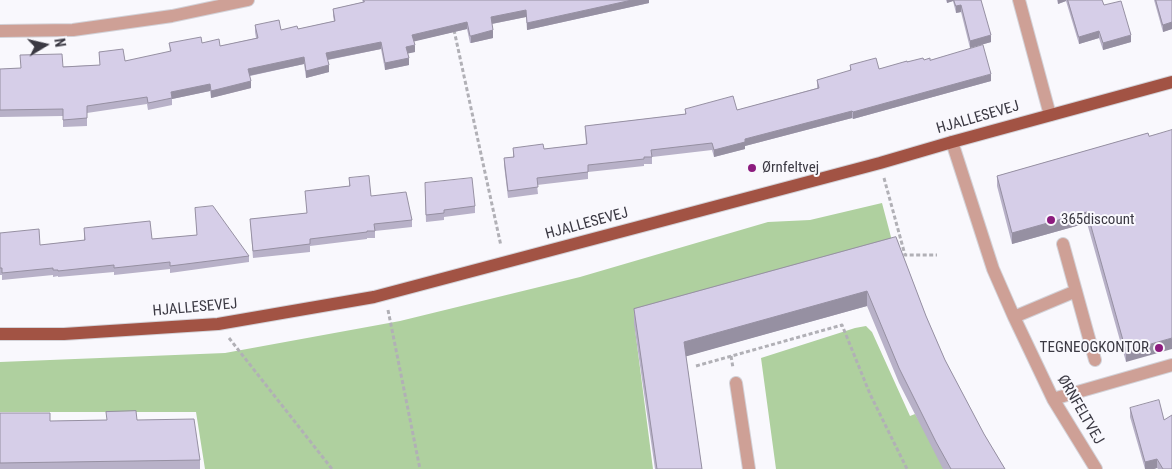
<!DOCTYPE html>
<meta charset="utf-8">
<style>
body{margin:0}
#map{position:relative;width:1172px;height:469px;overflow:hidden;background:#f9f8fd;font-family:"Roboto Condensed",sans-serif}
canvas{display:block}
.north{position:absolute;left:20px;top:20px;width:50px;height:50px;-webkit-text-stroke:4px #f9f8fd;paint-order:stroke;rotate:81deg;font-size:14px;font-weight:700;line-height:20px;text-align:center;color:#3b3943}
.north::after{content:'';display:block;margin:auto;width:18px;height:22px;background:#3b3943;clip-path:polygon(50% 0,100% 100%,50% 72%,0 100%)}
</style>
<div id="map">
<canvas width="1172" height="469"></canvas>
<div class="north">N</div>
</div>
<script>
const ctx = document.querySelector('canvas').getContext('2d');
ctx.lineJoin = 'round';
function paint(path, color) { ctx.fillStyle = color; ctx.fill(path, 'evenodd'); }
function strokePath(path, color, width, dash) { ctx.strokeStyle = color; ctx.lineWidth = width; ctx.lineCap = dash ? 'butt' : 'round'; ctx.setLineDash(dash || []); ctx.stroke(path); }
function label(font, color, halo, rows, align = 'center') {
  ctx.font = font + ' "Roboto Condensed",sans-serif'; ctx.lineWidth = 4; ctx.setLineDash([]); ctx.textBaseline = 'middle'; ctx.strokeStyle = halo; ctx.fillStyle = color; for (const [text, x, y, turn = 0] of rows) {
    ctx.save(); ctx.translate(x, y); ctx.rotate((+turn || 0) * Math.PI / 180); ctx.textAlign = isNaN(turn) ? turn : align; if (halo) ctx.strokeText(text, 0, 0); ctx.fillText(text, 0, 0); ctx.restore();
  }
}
paint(new Path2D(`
 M882,203L896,256L635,329L653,469H205L196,412H0V362L225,353L400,321L580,277L768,222L810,220Z
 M866,326L872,332L910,416L915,414L948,469H776L761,358L855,328Z`), '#afd09f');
const minor = new Path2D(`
 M1019,0L1050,115
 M0,31L73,30L172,16L248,0
 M952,142L993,269L1014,317L1053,399L1096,469
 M1063,244L1095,360
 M1014,317L1076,291
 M736,383L749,469
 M1053,399L1172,365`);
const major = new Path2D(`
 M0,334H64L218,324L374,297L880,163L952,142L1172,82`);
strokePath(minor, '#d3d2d8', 14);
strokePath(major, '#d3d2d8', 14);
strokePath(new Path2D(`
 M454,30L501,246
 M884,178L905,255H937
 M388,310L420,469
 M229,338L332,469
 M731,356L733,368
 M696,366L842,325L870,394L907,469`), '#b1b0b6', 3, [4, 2.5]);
strokePath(minor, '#cea096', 12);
strokePath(major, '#a25344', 12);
paint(new Path2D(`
 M362,0H649V3L527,30L526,17L492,24L493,38L471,43H470L467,29L414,41L415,52L408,53L409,65L385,70L381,49L328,60L329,72L306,78L304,64L250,76L251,88L211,98L210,91L172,99V105L148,110L147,104L87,113V126L63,127V116L0,117V69L100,65L99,52L125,61L170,52L169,43H202L220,46L256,38L255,32V25L281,30L298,29L334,21L333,16V9L363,2Z
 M946,0H981L991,42L970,48L961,12L956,13L953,1L947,3Z
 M1057,0H1102L1104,5L1131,42L1103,50L1099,38L1079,44L1066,1L1058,4Z
 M1154,0H1172V29L1163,32Z
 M924,60H930L991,81L853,119L852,118L745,146V149L714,157L712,150L652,157V164H644V166L588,172V179L537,185L538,194L508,198L504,165V158L513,157V148L544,149L586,144L585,126L685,114V109L737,110L817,88V80L850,71V65L879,69L907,62Z
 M1148,133L1126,362L1087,223L1012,244L997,186V176Z
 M349,178L371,196L412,220V227L375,231V238H367V239L310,246V252L253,258L250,219L307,213L305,191L349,186Z
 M425,190L475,206V213L444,217V220L426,222Z
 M195,208L249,256V262L170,273V269L114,275V272L58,277V276L53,277V275L2,280V275H0V233L40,245L84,240V228L152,239L197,235Z
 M896,237L926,316L945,360L984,434L1005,469H943L899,383L867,306L686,356L702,469H655L634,324V309Z
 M1130,408L1164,420L1172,469H1158L1157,468L1154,469H1145L1130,417Z
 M0,413L50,421L137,420L200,460V469H0Z`), '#b8b1c8');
paint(new Path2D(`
 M632,0H649V3L527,30V23Z
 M947,0H953V1L947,3Z
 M1058,0H1066V1L1058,4Z
 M961,5V12L956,13V6Z
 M526,10V17L491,24V17Z
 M467,22V29L412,42V35Z
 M1172,22V29L1163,32V25Z
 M493,30V38L471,43V36Z
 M1099,31V38L1079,44V37Z
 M991,35V42L970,48V41Z
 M1131,35V42L1103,50V43Z
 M381,42V49L326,60V53Z
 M415,45V52L406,54V47Z
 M304,57V64L248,76V69Z
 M409,58V65L385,70V63Z
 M329,65V72L306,78V71Z
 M991,74V81L853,119V112Z
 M251,81V88L211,98V91Z
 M210,84V91L172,99L171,92Z
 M852,111V118L745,146V149L714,157V150L745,139Z
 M1087,212V223L1012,244V233Z
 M867,291V306L684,357V342Z
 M1172,338V349L1126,362V351Z
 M1157,459V468L1154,469H1145V462Z`), '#9690a2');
const building = new Path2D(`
 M364,0H632L527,23L526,10L491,17L493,30L471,36H470L467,22L412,35L415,45L406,47L409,58L385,63L381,42L326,53L329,65L306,71L304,57L248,69L251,81L211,91L210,84L171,92L172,98L148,103L147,97L87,106V118L63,120V109L0,110V69L21,68L20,55L62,54L63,67L100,65L99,52L123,49L125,61L171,51L169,43L201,37L202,43L219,39L220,46L258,38L255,25L279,20L281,30L297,26L298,29L335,21L333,9L364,2Z
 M954,0H981L991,35L970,41L961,5L956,6Z
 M1068,0H1102L1104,5L1121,1L1131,35L1103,43L1099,31L1079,37Z
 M1156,0H1172V22L1163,25Z
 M983,45L991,74L853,112L852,111L745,139V142L714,150L712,143L651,150L652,157H644V159L588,165V172L537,178L538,187L508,191L504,158L514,157L513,148L543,144L544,149L587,144L585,126L686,114L685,109L733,96L737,110L819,88L817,80L851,70L850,65L876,58L879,69L907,61V62L923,58L924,60L930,58V60Z
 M1172,130V338L1126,351L1087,212L1012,233L997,176L1148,133L1149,136Z
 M369,176L371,196L406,192L412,220L374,224L375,231H367V232L310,239V244L253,251L250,219L307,213L305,191L350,186L349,178Z
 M472,178L475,206L444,210V213L426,215L425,183Z
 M213,206L249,256L170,266V262L114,268V265L58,271V270H53V268L2,273V268H0V233L39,229L40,245L85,240L84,228L150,221L152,239L197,235L195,208Z
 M896,237L926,316L945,360L984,434L1005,469H951L936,442L899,368L867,291L684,342L702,469H657L634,309Z
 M1159,400L1164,420L1172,415V469H1163L1157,459L1145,462L1130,408Z
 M136,411L137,420L194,419L200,460L0,463V413H50V421L107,420L106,412Z`);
paint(building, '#d6cee8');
strokePath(building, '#9690a2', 1);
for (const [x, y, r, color] of [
 [752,168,5,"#8c1b7e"],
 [1051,220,5,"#8c1b7e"],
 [1159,348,5,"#8c1b7e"]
]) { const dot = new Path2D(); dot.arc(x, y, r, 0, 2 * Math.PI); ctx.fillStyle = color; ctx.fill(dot); strokePath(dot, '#f9f8fd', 2); }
label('15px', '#3b3943', '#f9f8fd', [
 ["HJALLESEVEJ",978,118,-16],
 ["HJALLESEVEJ",587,224,-15],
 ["HJALLESEVEJ",195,308,-5],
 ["ØRNFELTVEJ",1080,410,60]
]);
label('15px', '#3b3943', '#f9f8fd', [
 ["Ørnfeltvej",762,168],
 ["365discount",1061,220],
 ["TEGNEOGKONTOR",1149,348,"right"]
], 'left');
</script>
